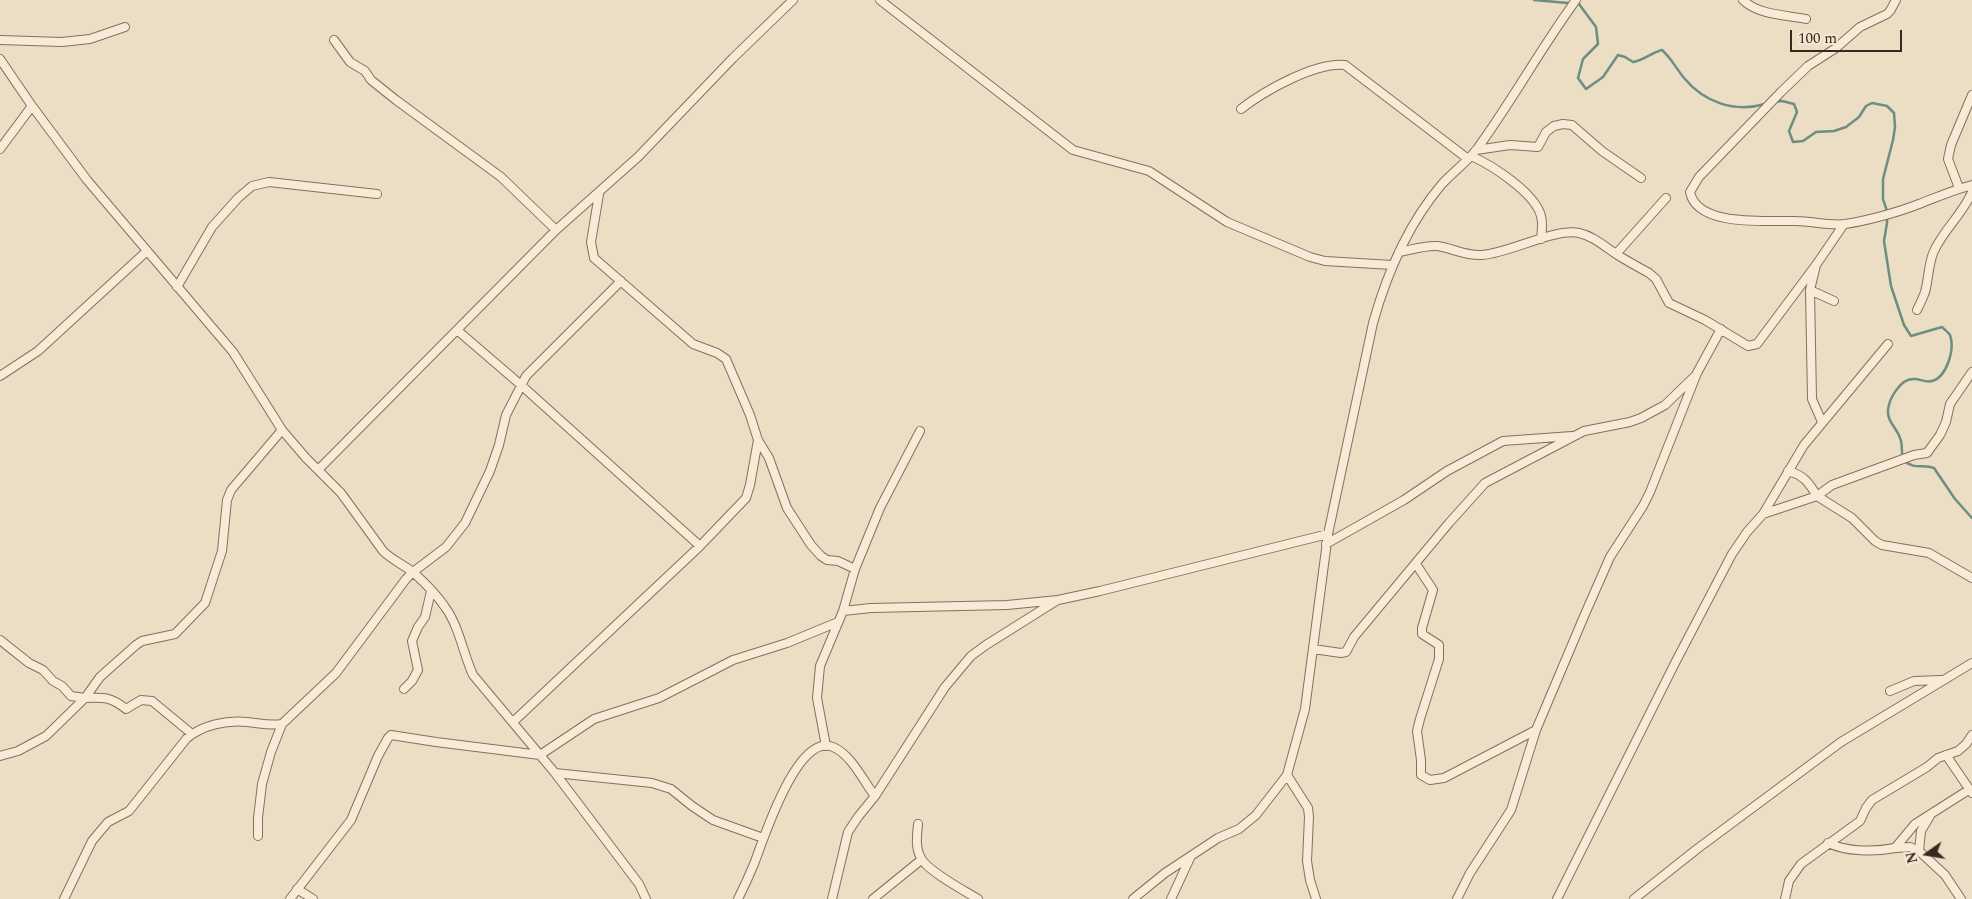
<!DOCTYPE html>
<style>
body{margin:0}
#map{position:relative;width:1972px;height:899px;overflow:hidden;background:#ecddc5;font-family:Spectral,serif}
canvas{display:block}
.north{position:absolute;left:1902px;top:829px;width:50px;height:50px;-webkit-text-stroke:4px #f4e8d4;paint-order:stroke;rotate:257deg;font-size:14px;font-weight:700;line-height:20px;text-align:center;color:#37291f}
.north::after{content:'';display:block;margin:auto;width:18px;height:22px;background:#37291f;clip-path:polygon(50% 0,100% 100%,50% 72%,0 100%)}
.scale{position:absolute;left:1790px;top:30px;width:112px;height:22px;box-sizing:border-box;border:2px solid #37291f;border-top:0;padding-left:6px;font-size:15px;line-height:18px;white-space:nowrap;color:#37291f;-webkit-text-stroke:4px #f4e8d4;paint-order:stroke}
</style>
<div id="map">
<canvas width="1972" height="899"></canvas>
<div class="north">N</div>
<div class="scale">100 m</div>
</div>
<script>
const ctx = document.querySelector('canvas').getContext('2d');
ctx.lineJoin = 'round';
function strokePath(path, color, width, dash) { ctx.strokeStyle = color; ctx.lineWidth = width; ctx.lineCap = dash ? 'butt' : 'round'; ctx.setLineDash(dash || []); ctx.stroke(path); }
strokePath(new Path2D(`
 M1534,0L1579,4L1596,27L1598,44L1583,59L1578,78L1586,89L1603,77L1618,55L1625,57L1633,62C1644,60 1651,53 1662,50C1671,58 1676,68 1684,78C1704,102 1734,113 1765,104
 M1775,102L1782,101L1794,104L1797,112L1789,131L1793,142L1803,141L1816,132L1834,131L1846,127L1859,117L1866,106L1872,103L1887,106L1894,113L1895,127L1893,140L1883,179V199L1887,211V223L1884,241L1891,286L1904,325L1911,336L1942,327C1945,330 1948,332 1950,335C1955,349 1947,377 1932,381C1925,383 1919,378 1913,379C1900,379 1889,399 1888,410C1887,422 1897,428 1900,438C1903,444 1901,453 1903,460C1916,471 1922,463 1934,468L1955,499L1972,518`), '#6e8d83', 2.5);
const minor = new Path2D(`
 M880,0L1073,150L1149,171L1227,222L1310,257L1325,261L1392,265
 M1743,0C1758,15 1786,15 1806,19
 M1896,0L1890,11L1887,14L1860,27L1836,48L1808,66L1781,92L1699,177L1690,192C1697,228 1769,220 1796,221C1812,221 1829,226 1845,224C1866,221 1899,212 1919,204C1937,197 1953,190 1972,185
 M0,40L62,42L90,39L125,27
 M334,40L350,62L365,71L371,80L396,100L501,177L556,230
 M0,59L32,106L87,180L233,352L282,430L306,458L341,493L383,551C392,560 404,565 414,573C425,583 437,595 445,607C459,626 463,653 473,675L555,773L639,884L646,899
 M1241,109C1264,91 1315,62 1345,65L1468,159
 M0,149L32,106
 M1476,150L1510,145L1538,147L1546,132L1554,126L1563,124L1572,125L1602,151L1641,178
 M1471,156C1492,165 1535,193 1541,216C1543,223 1542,231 1541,239
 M1959,188L1948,159L1951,145L1972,95
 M599,194L591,242L594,258L693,344L717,353L726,359L750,415L758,440L769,458L787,508L811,545L821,556L827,560L838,561L855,569
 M1399,252C1411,250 1425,245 1437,246C1453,248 1464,256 1482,255C1511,253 1553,228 1579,233C1593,236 1604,246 1616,254C1627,261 1638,267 1649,273L1656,279L1669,303L1705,320L1748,346L1757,344L1816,265
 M1616,254L1666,198
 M177,287L212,227L238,198L252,186L269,182L377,194
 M1810,290L1834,301
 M1917,310C1920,304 1923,298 1925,292C1929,278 1928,264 1934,251C1944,229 1963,214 1972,192
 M457,330L521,385L700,546
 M0,376L38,351L147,251
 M1822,422L1812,399L1810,290L1816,265L1844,224
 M318,470L556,230L638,157L733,58L793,0
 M1788,471C1804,475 1809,483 1817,496L1832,485L1914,455L1927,453L1940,435L1946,422L1950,404L1972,372
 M1763,514L1804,445L1888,344
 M1326,544L1404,500L1447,471L1503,441L1572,436
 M1416,564L1433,590L1422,628V634L1439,645V659L1420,719L1417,731L1421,760V775L1430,780L1444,778L1536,730
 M843,611L871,608L1007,605L1058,600L1100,591L1328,534
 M0,640L29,663L43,670L53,681L62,686L71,696L85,698L100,677L136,645L142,641L175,634L205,603L222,551L227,500L231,490L282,430
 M1313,649L1341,653L1346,652L1354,637L1449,523L1485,483L1584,431L1630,422L1641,418L1665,405L1694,377
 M404,689L412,681L418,670L412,641L418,627L425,617L431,591
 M1890,691L1914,681L1941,680
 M513,722L700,546L746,498L750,485L758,440
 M826,746L817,698L820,666L843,611L855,569L880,508L920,431
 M1946,755L1972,793
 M0,756L18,751L46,736L85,698C104,697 111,697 126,709L141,700L152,701L192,734
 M555,773L652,783L671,789L692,806L713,820L763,838
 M1287,775L1308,808L1309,817L1307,861L1310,880L1316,899
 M918,824C917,835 915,848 921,858C927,871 965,891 978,899
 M258,836V818L262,784L271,752L282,724L336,673L406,579L413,572L446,547L465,523L490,471L499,445L506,415L526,376L621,281
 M1828,843C1847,852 1874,852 1895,848L1915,824L1970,789
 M1896,848L1910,847L1919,851L1945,875L1961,899
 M1919,851L1921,831L1930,816
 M297,889L313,899
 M64,899L92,841L108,822L129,811L187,738C203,725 226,720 247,722C259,723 269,726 282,724
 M290,899L351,820L378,756L388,738L391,735L436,742L540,755L594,719L659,698L733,660L787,643L838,622
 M738,899C744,887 749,876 754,864C763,841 797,732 833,747C852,755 863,781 875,796
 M832,899L848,832L858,817L875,796L945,687L971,656L986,645L1056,601
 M873,899L921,860
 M1133,899L1165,873L1218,838L1239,829L1256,815L1287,775L1305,709L1328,534L1373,323C1387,273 1408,224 1442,184C1453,172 1467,162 1477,149C1512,101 1541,48 1576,0
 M1171,899L1190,858
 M1457,899L1470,873L1511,810L1536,730L1585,614L1610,557L1643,506L1650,492L1697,373L1721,329
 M1557,899L1675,663L1732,554L1747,532L1763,514L1817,496L1852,518L1875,541L1882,545L1929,553L1972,578
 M1634,899L1697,849L1841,742L1972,663
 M1785,899L1789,881L1801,864L1860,821L1866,808L1872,800L1927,767L1938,758L1958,751L1966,744L1972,735`);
strokePath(minor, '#866f5c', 10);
strokePath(minor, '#f7ebd8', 8);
</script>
